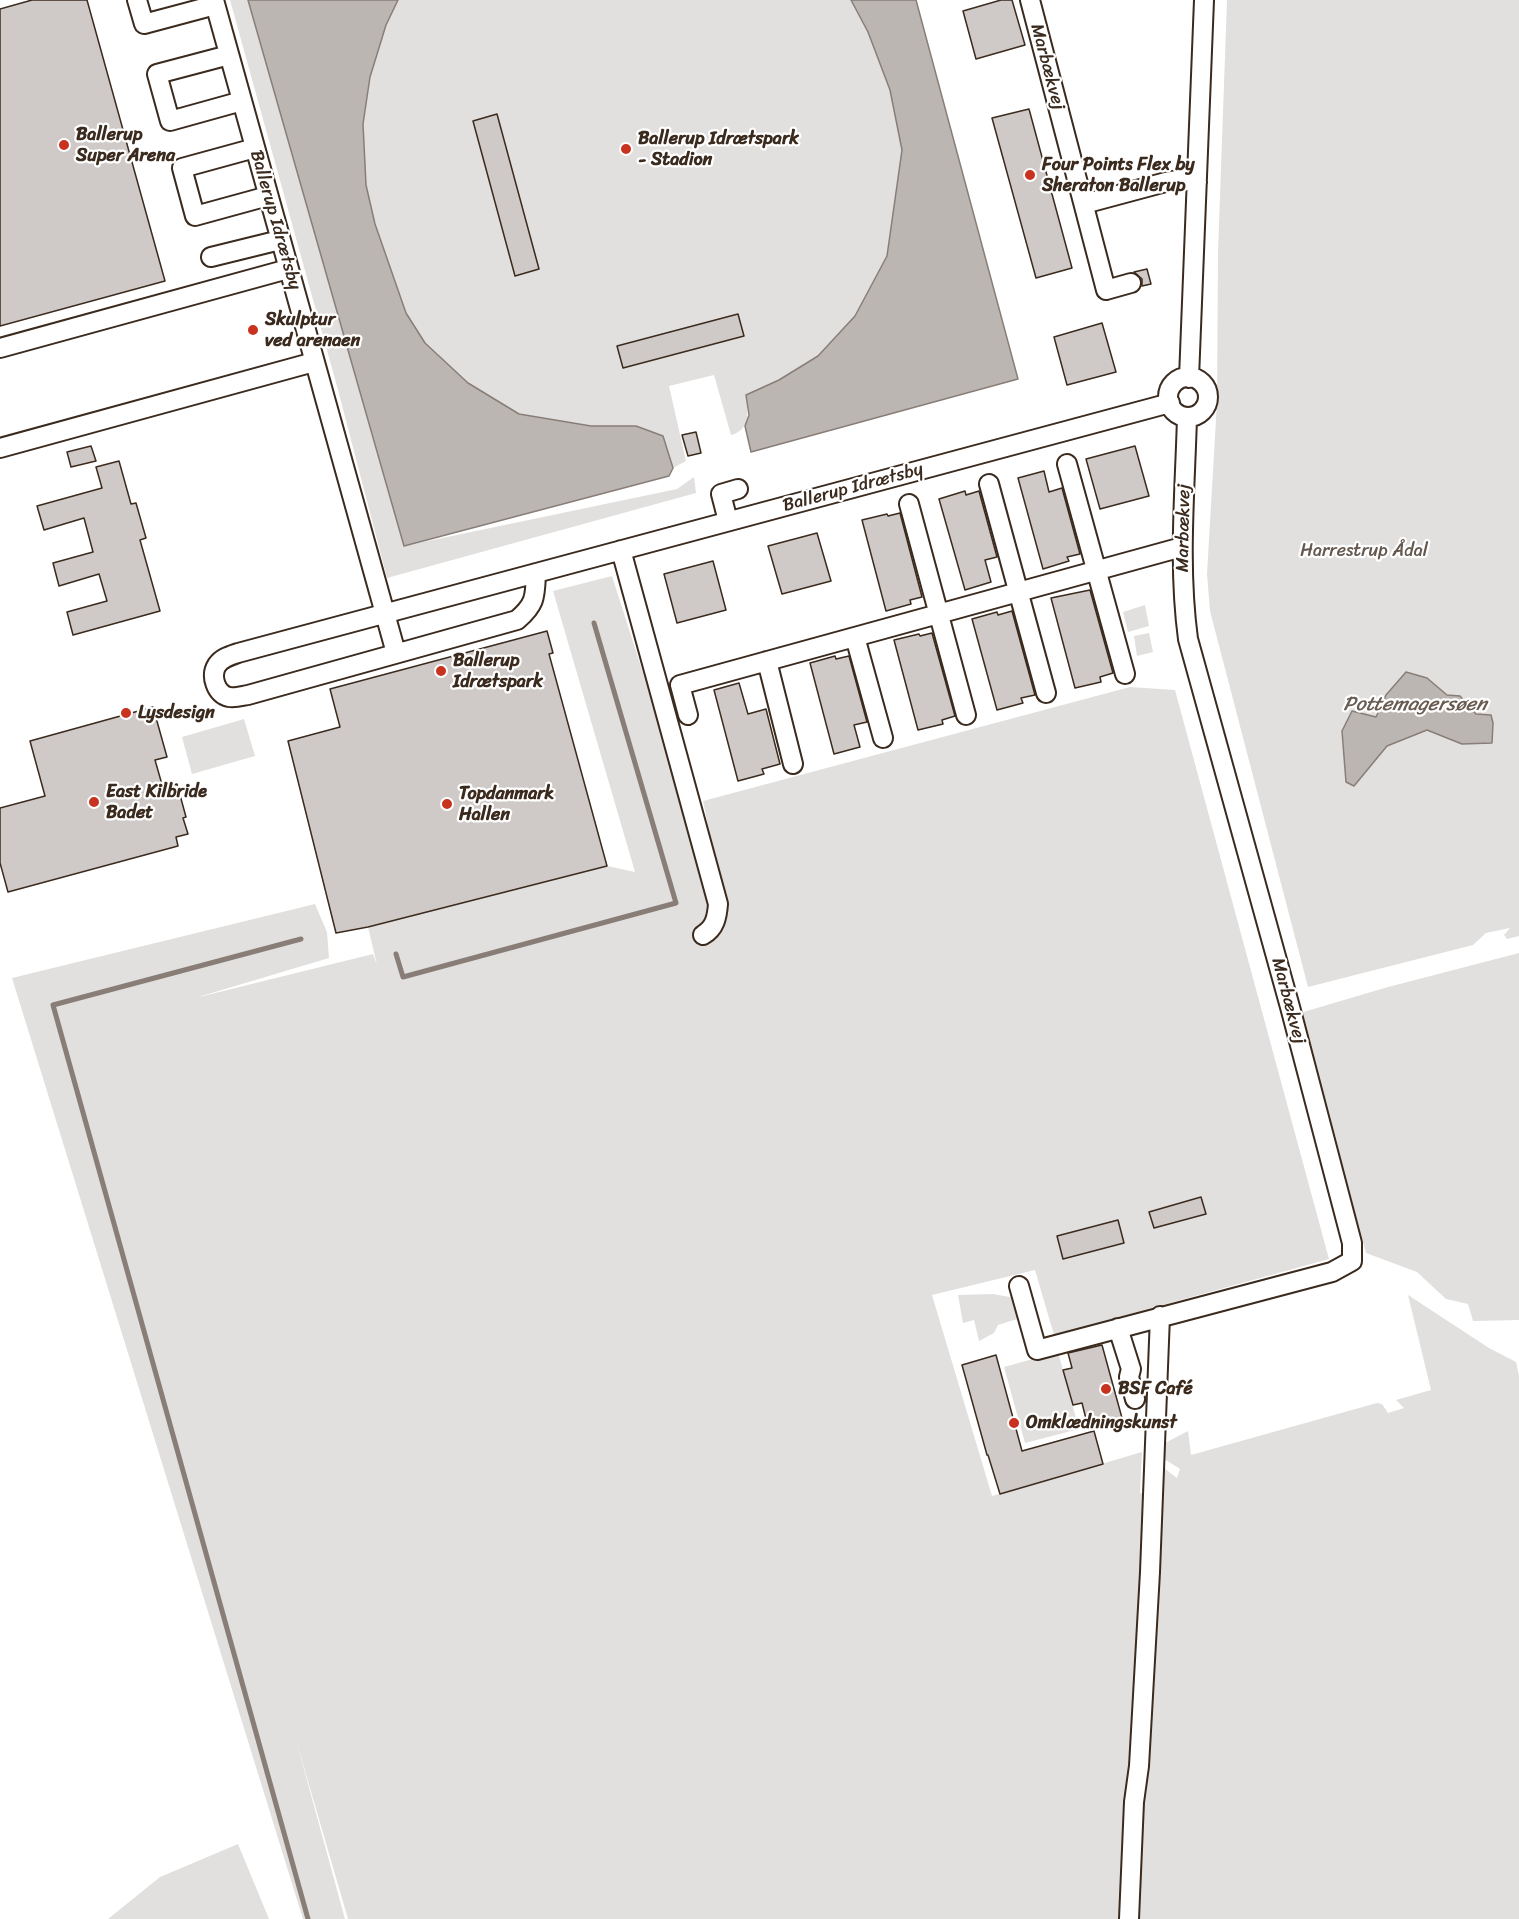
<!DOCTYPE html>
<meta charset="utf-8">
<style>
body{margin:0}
canvas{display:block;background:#fff}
</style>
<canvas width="1519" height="1919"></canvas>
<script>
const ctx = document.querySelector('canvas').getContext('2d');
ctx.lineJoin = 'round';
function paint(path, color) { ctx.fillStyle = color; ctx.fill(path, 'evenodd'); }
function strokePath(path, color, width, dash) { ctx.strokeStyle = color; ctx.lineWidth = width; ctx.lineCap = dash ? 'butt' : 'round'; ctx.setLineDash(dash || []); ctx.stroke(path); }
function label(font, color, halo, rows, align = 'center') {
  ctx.font = font + ' Sriracha,sans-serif'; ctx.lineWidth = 4.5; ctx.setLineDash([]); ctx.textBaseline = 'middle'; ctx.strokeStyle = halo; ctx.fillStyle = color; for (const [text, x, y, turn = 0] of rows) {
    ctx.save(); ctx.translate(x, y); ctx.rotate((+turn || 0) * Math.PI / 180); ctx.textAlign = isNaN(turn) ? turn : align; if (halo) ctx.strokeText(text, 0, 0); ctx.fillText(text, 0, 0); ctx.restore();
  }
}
paint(new Path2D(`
 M230,0H248L404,546L677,489L694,477L696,493L387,578L338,390Z
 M398,0H851L868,32L890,90L902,150L887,256L855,316L818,356L779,380L746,395C748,411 751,430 731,435L714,375L669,386L686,461L673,468L663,436L636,426H591L519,414L468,383L425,343L406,313L375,224L366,185L363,124L370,77L386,25Z
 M1227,0H1519V936L1507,939L1504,935L1510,928L1486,933L1473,945L1308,987L1210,611L1207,574L1217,402L1218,252Z
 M612,576L684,801L725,908L703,801L1130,687L1175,690L1329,1259L1054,1335L1035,1270L932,1295L992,1496L1142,1452L1140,1493H1147L1160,1465L1177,1478L1180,1469L1161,1457L1163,1444L1188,1431L1191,1455L1377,1403L1382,1404L1388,1413L1404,1408L1396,1400L1431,1390L1408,1295L1489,1348L1516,1362L1519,1376V1919H348L296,1740L345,1919H303L12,978L315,904L327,932L329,958L195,998L373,954L377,965L368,927L607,866L635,872L553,591Z
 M1145,605L1149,626L1128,632L1123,612Z
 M1149,633L1153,652L1137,656L1134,636Z
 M244,719L255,756L192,774L182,737Z
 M1519,953V1320L1473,1321L1468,1304L1446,1299L1417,1272L1366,1253L1300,1013L1388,987Z
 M993,1294L1015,1298L1024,1317L998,1325L994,1333L979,1341L974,1320L963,1323L958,1295Z
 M1058,1352L1079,1429L1025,1443L1004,1367Z
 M238,1844L269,1919H108L160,1877Z`), '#e2e0de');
const water = new Path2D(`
 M248,0H398L386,25L370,77L363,124L366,185L375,224L406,313L425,343L468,383L519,414L591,426H636L663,436L673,468L669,476L404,546Z
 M851,0H916L1018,379L751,452L745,426L749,415L746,395L779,380L818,356L855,316L887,256L902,150L890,90L868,32Z
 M1406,672L1427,678L1447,695L1460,696L1476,714L1491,715L1493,723L1492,743L1462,744L1427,730L1387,746L1354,786L1346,782L1342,731L1352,711L1376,717L1386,695Z`);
paint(water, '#bcb6b3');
strokePath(water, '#887e77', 1.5);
strokePath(new Path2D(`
 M301,939L53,1005L308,1919
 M396,954L403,977L676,903L594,623`), '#887e77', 5);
const building = new Path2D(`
 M32,0H87L165,281L0,326V9Z
 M1001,0H1012L1025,45L976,59L963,11Z
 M1029,109L1072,268L1036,278L992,118Z
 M497,114L539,269L515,276L473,121Z
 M1147,269L1151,284L1142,286V279L1134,272Z
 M738,314L744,336L623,368L617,346Z
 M1102,323L1116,372L1067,385L1054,337Z
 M696,432L701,453L688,456L682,435Z
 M91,446L96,461L71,467L67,452Z
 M1135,446L1149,496L1100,509L1086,459Z
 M119,461L131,504L136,503L146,538L140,540L160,611L73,635L67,612L107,601L99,574L59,586L53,563L93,552L84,518L44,530L37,506L102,488L96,467Z
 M1044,471L1049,492L1062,488L1080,554L1067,557L1069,561L1043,569L1018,478Z
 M965,491L966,495L979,491L997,557L985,560L991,582L965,590L939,499Z
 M900,513L922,597L910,600L911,604L886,611L862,520L887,514L888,516Z
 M817,533L831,581L782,594L768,546Z
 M713,561L726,610L677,623L664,574Z
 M1090,590L1113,673L1100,677L1101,682L1075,688L1051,598Z
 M1012,611L1035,695L1021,698L1023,703L997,710L972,619L997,612L998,615Z
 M547,631L553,653L549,654L607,866L368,927L336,933L288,741L340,727L330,689Z
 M932,633L955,716L942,720L943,724L918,730L894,640L919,634L920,636Z
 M835,656L836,659L849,656L867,722L854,725L860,747L834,754L810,663Z
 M739,683L748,714L766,709L780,764L762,769L764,774L738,781L714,690Z
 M153,707L167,757L155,760L163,788L177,784L186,817L183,818L188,834L176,837L178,846L8,892L0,863V808L45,796L30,741Z
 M1201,1197L1206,1214L1154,1228L1149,1212Z
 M1118,1220L1124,1243L1063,1259L1057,1236Z
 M1102,1345L1122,1418L1088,1427L1082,1403L1073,1405L1063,1370L1072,1368L1068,1353Z
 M996,1355L1022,1451L1094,1431L1103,1464L1000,1494L988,1455H987L962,1365Z`);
paint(building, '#cfcac7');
strokePath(building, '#3b2a1e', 1.5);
const minor = new Path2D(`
 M137,0L144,24L215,5
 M214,0L396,653
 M1030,0L1106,290L1131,283
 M229,55L157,74L170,121L242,101
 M255,148L182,168L195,216L268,196
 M1084,204L1166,182L1178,180L1197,182
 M211,257L280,240
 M0,348L288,269
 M1168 397a20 20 0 1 1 40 0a20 20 0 1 1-40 0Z
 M1189,378L1204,0
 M0,448L314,362
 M1067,464L1125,674
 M989,484L1046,693
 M909,504L966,715
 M728,521L721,494L738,489
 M621,550L718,904C717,917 715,928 703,935
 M536,573C535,596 536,604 517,620L248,695C242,696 235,698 229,697C216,694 210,676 217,665C222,658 229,656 238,653L1170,403
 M855,637L883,738
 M767,661L793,764
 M688,715L680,685L1182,547
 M1019,1286L1037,1350L1332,1272L1352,1261V1243L1290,1007L1188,639C1178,565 1185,491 1187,417
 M1118,1328L1131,1369L1129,1377L1135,1399
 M1129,1919L1134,1802L1139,1766L1150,1572L1160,1316`);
strokePath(minor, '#3b2a1e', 22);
strokePath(minor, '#fff', 18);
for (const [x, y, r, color] of [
 [64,145,6,"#c8321e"],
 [626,149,6,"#c8321e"],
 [1030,175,6,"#c8321e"],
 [253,330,6,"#c8321e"],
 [441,671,6,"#c8321e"],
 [126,713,6,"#c8321e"],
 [94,802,6,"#c8321e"],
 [447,804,6,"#c8321e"],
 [1106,1389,6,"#c8321e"],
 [1014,1423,6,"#c8321e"]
]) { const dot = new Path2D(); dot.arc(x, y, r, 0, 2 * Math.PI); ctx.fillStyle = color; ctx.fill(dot); strokePath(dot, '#fff', 2); }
label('18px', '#3b2a1e', '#fff', [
 ["Marbækvej",1047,67,75],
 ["Ballerup Idrætsby",275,220,74],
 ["Ballerup Idrætsby",853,488,-15],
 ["Marbækvej",1184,528,-89],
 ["Marbækvej",1288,1001,75]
]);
label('bold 18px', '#3b2a1e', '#fff', [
 ["Ballerup",76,135],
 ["Super Arena",76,156],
 ["Ballerup Idrætspark",638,139],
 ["- Stadion",638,160],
 ["Four Points Flex by",1042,165],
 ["Sheraton Ballerup",1042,186],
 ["Skulptur",265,320],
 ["ved arenaen",265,341],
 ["Ballerup",453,661],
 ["Idrætspark",453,682],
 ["Lysdesign",138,713],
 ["East Kilbride",106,792],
 ["Badet",106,813],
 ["Topdanmark",459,794],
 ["Hallen",459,815],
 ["BSF Café",1118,1389],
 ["Omklædningskunst",1026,1423]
], 'left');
label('18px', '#65584e', '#fff', [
 ["Harrestrup Ådal",1364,551]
]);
label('italic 20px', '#685b52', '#fff', [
 ["Pottemagersøen",1415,705]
]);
</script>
